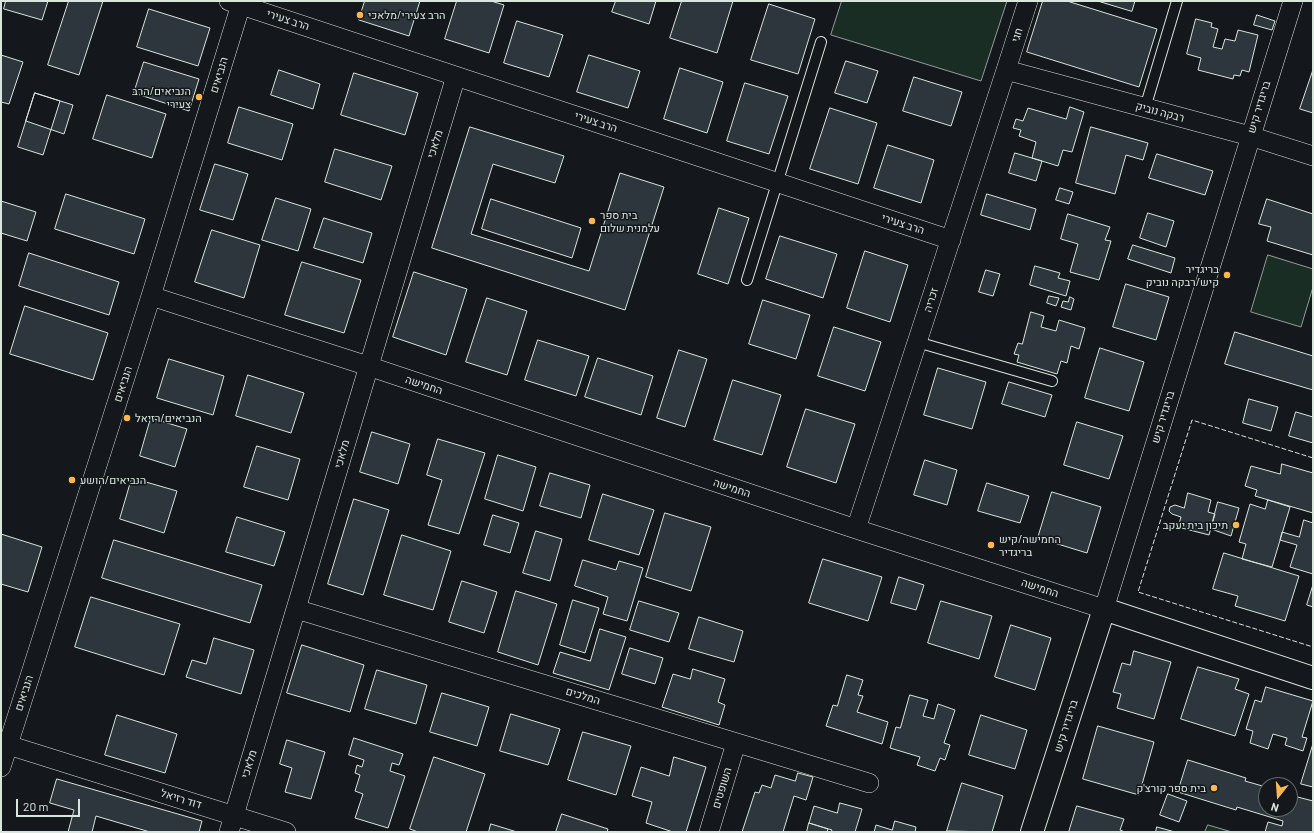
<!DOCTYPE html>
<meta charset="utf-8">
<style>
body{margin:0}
#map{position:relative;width:1314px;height:833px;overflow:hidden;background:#14181c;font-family:Barlow,sans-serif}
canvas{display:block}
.frame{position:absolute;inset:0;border:2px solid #d8e6dc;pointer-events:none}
.north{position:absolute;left:1258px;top:777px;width:40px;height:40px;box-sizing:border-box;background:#14181c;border:1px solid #626a69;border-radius:50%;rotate:197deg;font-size:11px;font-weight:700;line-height:16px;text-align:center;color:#d8e6dc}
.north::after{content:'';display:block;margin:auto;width:14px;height:18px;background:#ffb74d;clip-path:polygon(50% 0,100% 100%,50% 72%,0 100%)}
.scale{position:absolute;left:16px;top:799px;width:64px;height:18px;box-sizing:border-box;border:2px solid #d8e6dc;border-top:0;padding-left:5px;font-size:12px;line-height:14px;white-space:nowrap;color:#d8e6dc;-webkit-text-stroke:3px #14181c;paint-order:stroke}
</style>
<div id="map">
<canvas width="1314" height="833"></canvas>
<div class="frame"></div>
<div class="north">N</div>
<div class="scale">20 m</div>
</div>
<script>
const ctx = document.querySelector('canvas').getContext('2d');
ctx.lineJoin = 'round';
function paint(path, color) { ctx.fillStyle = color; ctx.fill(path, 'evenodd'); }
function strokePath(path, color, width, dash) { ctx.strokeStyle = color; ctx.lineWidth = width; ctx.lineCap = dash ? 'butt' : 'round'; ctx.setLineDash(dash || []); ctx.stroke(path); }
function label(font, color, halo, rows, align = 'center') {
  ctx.font = font + ' Barlow,Heebo,sans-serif'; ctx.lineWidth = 3; ctx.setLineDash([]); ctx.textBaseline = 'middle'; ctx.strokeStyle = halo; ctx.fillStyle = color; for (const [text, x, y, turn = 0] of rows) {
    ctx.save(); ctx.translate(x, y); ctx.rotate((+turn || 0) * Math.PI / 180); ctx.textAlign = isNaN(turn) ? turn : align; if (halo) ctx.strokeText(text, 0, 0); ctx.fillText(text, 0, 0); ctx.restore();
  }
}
const green = new Path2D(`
 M842,1H1007L981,81L831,35Z
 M1268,255L1313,269V287L1301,327L1251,312Z
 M1208,825L1232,832H1205Z`);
paint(green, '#1a2d24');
strokePath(green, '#939e99', 1);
const building = new Path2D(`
 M6,1H48L42,20L4,9Z
 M69,1H103L79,75L48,65Z
 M365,1H420L409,36L359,20Z
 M457,1H491L504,5L489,53L445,39Z
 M616,1H656L649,24L612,12Z
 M682,1H733L717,53L670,38Z
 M1043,1H1067L1157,29L1139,87L1027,52Z
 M1098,1H1135L1132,11Z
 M769,4L815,19L798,74L751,60Z
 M149,9L210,28L198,66L137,47Z
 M1257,15L1275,21L1272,30L1254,25Z
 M1196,19L1212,23L1211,27L1218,29L1213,47L1222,49L1225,39L1235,41L1238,30L1258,35L1249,72L1242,70L1240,76L1234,75L1233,79L1198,70L1201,58L1187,54Z
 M517,21L563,35L549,77L504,63Z
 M1,55L23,62L9,104L1,102Z
 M589,55L640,71L628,108L577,92Z
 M846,61L878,71L867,103L835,93Z
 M144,62L199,79L189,111L134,93Z
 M680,68L723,82L707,133L664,119Z
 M279,70L320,84L313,109L271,95Z
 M1313,70V113L1300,109Z
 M354,73L418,93L405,135L341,115Z
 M914,77L962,92L951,126L903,111Z
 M745,83L788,96L769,154L727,141Z
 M35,93L73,105L64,134L26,121Z
 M35,93L60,101L43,155L18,147Z
 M107,95L166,114L152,158L93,139Z
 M239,107L293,124L282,160L228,143Z
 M1070,107L1084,112L1072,152L1063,150L1058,166L1032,158L1036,142L1019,136L1021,130L1013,128L1016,119L1023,121L1028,108L1066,119Z
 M830,108L877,123L858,184L810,169Z
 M470,127L564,156L555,183L493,164L471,234L589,271L620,173L664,187L625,310L432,248Z
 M1091,127L1148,143L1143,160L1126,155L1115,194L1076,183Z
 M888,145L934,160L921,203L874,188Z
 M335,149L392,166L381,200L325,182Z
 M1015,153L1042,161L1036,181L1009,173Z
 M1157,154L1213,171L1205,195L1149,178Z
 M215,164L248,174L233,220L200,210Z
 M1060,188L1073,192L1069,204L1056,200Z
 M66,194L145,219L134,254L55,229Z
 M987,194L1036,209L1030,230L981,215Z
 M276,198L311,209L298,251L262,240Z
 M491,199L581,228L572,258L482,229Z
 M1267,199L1313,214V255L1267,241L1271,227L1259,224Z
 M1,201L36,212L27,241L1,233Z
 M719,208L749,218L728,284L698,274Z
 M1148,213L1174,221L1166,247L1140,238Z
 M1068,214L1110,227L1105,240L1111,241L1099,280L1070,272L1078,244L1061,239Z
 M324,218L372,233L363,263L314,248Z
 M212,230L260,245L244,298L195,282Z
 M780,236L837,254L823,298L766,279Z
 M1133,245L1175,258L1171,273L1128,259Z
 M865,251L908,265L890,322L847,308Z
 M29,253L119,282L109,315L19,286Z
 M302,262L361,280L344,333L285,315Z
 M1035,266L1060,273L1058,278L1070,281L1066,296L1030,285Z
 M986,270L1000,274L993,296L979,292Z
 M414,272L467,289L446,355L393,337Z
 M1126,284L1169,297L1156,340L1113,327Z
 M1049,296L1059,298L1056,306L1047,303Z
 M1070,297L1074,299L1071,310L1061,307L1063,301L1068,302Z
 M487,298L527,311L507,375L466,362Z
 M763,300L810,315L796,359L749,344Z
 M25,306L108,333L93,380L10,354Z
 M1031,312L1044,316L1041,327L1056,331L1059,320L1085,328L1079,349L1071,346L1067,363L1061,361L1057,374L1017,362L1019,355L1014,354L1018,343L1022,344Z
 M834,327L881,342L865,391L818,376Z
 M1235,332L1313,356V390L1225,364Z
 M538,340L589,356L576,396L525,380Z
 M1100,348L1144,362L1129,411L1085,398Z
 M679,350L707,359L685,427L657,418Z
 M598,358L653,376L641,415L585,397Z
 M169,359L224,376L213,415L157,398Z
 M938,368L986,382L972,429L924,415Z
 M248,375L304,393L291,433L236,416Z
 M733,380L781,395L762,455L714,440Z
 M1009,382L1052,395L1045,417L1002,404Z
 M1249,399L1278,407L1271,431L1243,423Z
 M806,409L855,424L836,483L787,467Z
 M1296,412L1313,417V443L1289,436Z
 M151,418L187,429L175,467L140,456Z
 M1077,422L1123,436L1109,479L1064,465Z
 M372,432L410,444L398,484L360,472Z
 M438,439L485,453L459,534L428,525L442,480L427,475Z
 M257,446L300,459L288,500L244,487Z
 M498,455L536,467L523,511L485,499Z
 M925,460L957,470L947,505L914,495Z
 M1282,464L1313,473V513L1255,496L1257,490L1245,486L1251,466L1280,474Z
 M550,473L590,485L581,518L540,506Z
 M132,478L177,491L164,533L120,519Z
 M987,483L1029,496L1020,523L978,511Z
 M1052,492L1101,507L1087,553L1038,538Z
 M1188,493L1211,500L1208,512L1215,514L1209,535L1178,527L1181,517L1172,514L1169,511L1170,507L1175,505L1184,508Z
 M603,494L654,510L639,555L589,540Z
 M354,499L389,510L363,595L328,584Z
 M1268,500L1290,507L1272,567L1242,559L1246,544L1239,542L1250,504L1265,509Z
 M1218,502L1239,508L1231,536L1211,529Z
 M665,513L711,527L691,591L646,577Z
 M493,515L519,523L510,553L484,545Z
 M237,517L285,532L274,566L226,552Z
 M1304,520L1313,523V574L1290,567L1297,545L1280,540L1282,532L1299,537Z
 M536,531L562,539L550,581L523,573Z
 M1,534L42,547L28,592L1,584Z
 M402,535L451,551L433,610L384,595Z
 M114,540L262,585L250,623L102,578Z
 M1224,553L1299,576L1285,621L1235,606L1238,596L1213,589Z
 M823,559L882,577L868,621L809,603Z
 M583,560L616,570L619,561L643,568L627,621L603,614L608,597L575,586Z
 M899,577L924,585L916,610L891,603Z
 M462,581L497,592L484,633L449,622Z
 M1313,585V607L1307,605Z
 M516,591L557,604L538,665L498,652Z
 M91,597L180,624L164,675L75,647Z
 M573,600L599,608L585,653L560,645Z
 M639,601L679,613L669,642L630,630Z
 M941,601L992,616L979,659L928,643Z
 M699,617L743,631L734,662L689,649Z
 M1011,625L1051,638L1035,690L995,677Z
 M600,629L626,637L609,690L553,673L560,652L590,661Z
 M214,638L254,650L241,694L186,677L192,660L206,664Z
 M302,645L364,665L350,712L287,693Z
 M630,648L663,658L655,684L622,674Z
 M1134,651L1171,662L1154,719L1117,708L1121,694L1113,692L1122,663L1130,665Z
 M1198,667L1239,679L1235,689L1249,694L1235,736L1181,719Z
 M693,669L725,679L718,702L725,705L719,725L662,707L673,674L690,679Z
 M377,670L427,685L416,724L365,709Z
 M847,675L863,680L858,695L863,696L857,712L888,722L882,744L826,726L833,705L837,706Z
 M1266,687L1313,701L1302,737L1307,738L1303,751L1285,745L1287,738L1273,734L1268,749L1250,743L1253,731L1246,729L1255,700L1261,702Z
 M442,693L489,707L477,746L430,732Z
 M910,695L928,700L923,716L934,719L938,704L955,710L944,743L950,745L945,760L940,758L935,771L917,765L920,757L890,748L896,727L900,728Z
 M511,714L560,729L548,765L500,751Z
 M117,715L177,734L165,773L105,755Z
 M981,715L1027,730L1015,769L969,755Z
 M1098,726L1154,742L1139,795L1083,779Z
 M583,732L631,746L616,795L568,780Z
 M354,738L403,754L399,765L392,763L390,771L405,776L388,828L355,818L363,794L355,791L360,775L355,773L357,765L362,767L364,760L349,755Z
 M287,740L325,752L311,799L285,792L292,768L280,764Z
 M1313,744V787L1301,784Z
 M434,757L485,774L466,832H418L410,829Z
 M674,757L706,767L686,832H673L646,823L652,802L632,796L641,767L669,776Z
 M1188,760L1246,778L1245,781L1266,787V809H1290V795L1313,801V832H1265L1268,822L1282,826L1283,821L1237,807L1236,810L1178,792Z
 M798,773L813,777L806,800L794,796L783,832H742L755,792L759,793L762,785L771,788L775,775L795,781Z
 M57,779L202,821L199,832H150L96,816L92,832H68L74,810L50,803Z
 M962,783L1003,796L992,832L947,831Z
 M1168,794L1187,801L1179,822L1160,815Z
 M840,803L862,809L855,832H831L832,830L809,823L814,806L837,813Z
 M1077,806L1124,819L1120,830L1125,832H1069Z
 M562,814L608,829L607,832H556Z
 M895,821L916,827L915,832H874L876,825L892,830Z
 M809,823L828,829L827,832H807Z
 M491,824L517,832H489Z
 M1157,827L1175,832H1156Z`);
paint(building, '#2c363c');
strokePath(building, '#d8e6dc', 1);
const lane = new Path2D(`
 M1145,108L1177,1
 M747,280L821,42
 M917,342L1052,381`);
const street = new Path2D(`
 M229,1L951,240
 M1006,70L1250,136L1313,156
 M151,296L368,366L856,529L1104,609L1293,1
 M856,529L1006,70L1028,1
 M296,609L869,783
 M8,745L286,832
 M1,767L151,296L242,1
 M229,832L456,76
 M709,832L736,743`);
const secondary = new Path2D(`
 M1032,832L1104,609L1313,678`);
strokePath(lane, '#d8e6dc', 12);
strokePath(street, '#d8e6dc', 20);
strokePath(secondary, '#d8e6dc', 24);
strokePath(lane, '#14181c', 10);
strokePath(street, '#14181c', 19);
strokePath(secondary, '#14181c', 22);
strokePath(new Path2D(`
 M1313,458L1192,420L1138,592L1313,647`), '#d8e6dc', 1, [5, 2]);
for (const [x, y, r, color] of [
 [360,15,4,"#ffb74d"],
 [199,97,4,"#ffb74d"],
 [592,221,4,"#ffb74d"],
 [1227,275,4,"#ffb74d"],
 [127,418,4,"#ffb74d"],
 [72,480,4,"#ffb74d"],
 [1236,525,4,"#ffb74d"],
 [991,545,4,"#ffb74d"],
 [1214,788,4,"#ffb74d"]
]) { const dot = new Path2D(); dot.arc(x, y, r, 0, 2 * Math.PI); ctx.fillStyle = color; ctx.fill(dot); strokePath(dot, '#14181c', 1.5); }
label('11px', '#d8e6dc', '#14181c', [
 ["הרב צעירי/מלאכי",368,15],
 ["הנביאים/הרב",191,91,"right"],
 ["צעירי",191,104,"right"],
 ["בית ספר",600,215],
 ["עלמנית שלום",600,228],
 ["בריגדיר",1219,269,"right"],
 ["קיש/רבקה נוביק",1219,282,"right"],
 ["הנביאים/רזיאל",135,418],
 ["הנביאים/הושע",80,480],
 ["תיכון בית יעקב",1228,525,"right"],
 ["החמישה/קיש",999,539],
 ["בריגדיר",999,552],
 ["בית ספר קורצ'ק",1206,788,"right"]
], 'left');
label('11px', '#d8e6dc', '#14181c', [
 ["הרב צעירי",288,20,18],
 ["חגי",1017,35,-73],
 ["הנביאים",219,75,-73],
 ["בריגדיר קיש",1259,107,-73],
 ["רבקה נוביק",1160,112,15],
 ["הרב צעירי",596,122,18],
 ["מלאכי",435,144,-73],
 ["הרב צעירי",903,224,18],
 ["זכריה",931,300,-72],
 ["הנביאים",123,384,-72],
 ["החמישה",424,385,18],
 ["בריגדיר קיש",1163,417,-73],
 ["מלאכי",342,454,-74],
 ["החמישה",732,488,18],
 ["החמישה",1040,588,18],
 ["הנביאים",24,693,-72],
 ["המלכים",583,696,17],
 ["בריגדיר קיש",1066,726,-72],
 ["מלאכי",249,764,-73],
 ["השופטים",722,788,-73],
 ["דוד רזיאל",181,799,17]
]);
</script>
